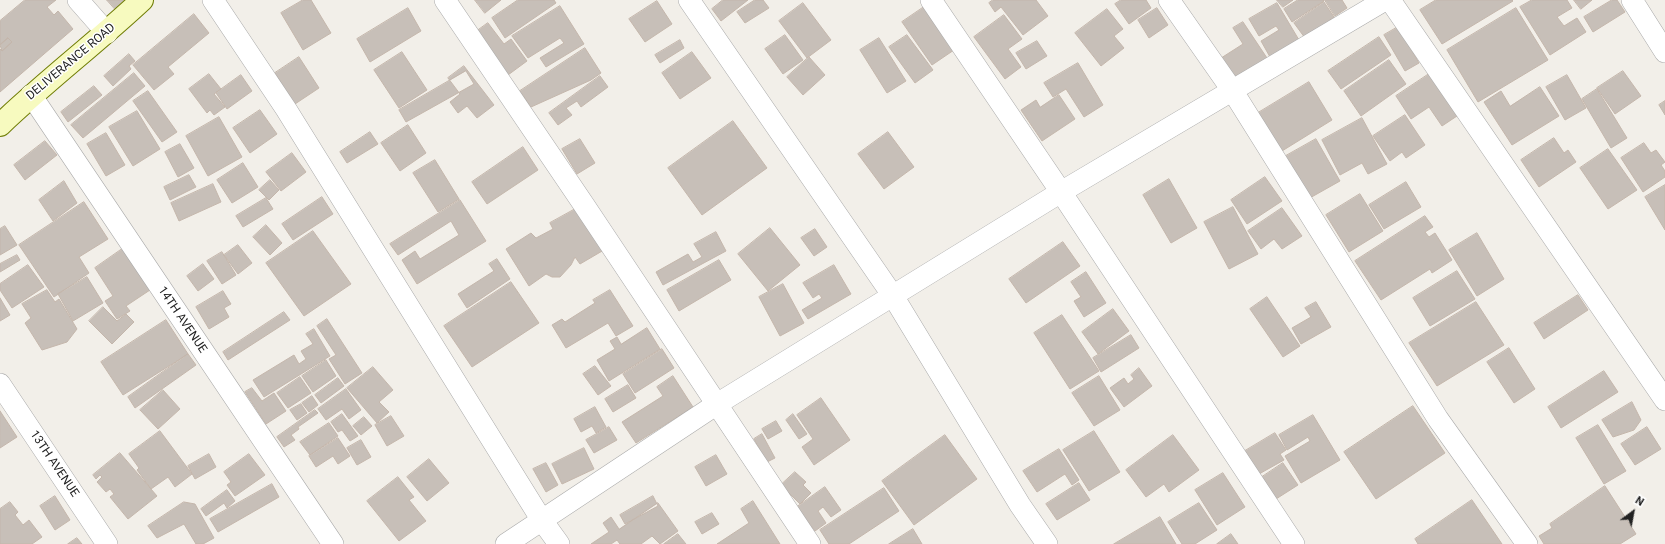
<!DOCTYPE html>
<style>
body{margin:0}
#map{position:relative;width:1665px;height:544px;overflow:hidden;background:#f2efe9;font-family:Roboto,sans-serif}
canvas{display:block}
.north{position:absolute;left:1613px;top:492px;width:40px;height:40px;-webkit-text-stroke:3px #fff;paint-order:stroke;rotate:32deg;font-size:11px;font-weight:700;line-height:16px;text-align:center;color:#222}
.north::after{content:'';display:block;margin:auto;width:14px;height:18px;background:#222;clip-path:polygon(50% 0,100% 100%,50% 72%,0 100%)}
</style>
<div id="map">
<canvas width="1665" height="544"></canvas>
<div class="north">N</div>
</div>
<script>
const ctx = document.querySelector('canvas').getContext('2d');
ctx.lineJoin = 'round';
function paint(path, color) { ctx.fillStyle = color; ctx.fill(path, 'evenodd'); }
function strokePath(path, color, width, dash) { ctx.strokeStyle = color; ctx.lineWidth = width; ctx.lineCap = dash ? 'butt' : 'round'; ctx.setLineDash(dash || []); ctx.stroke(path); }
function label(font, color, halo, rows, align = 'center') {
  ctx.font = font + ' Roboto,sans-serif'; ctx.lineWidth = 3; ctx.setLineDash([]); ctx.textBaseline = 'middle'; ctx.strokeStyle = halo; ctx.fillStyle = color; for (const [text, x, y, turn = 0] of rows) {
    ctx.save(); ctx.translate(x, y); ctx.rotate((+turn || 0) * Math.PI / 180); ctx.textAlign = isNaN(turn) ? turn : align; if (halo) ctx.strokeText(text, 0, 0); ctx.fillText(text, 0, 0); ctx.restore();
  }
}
const building = new Path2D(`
 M25,0H56L47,7L54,15L58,11L73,29L0,92V49L2,51L12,42L8,38L0,45V21Z
 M107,0H127L116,10Z
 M303,0H311L331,33L303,50L281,13Z
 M475,0H501L485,13Z
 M518,0H554L556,3L505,38L492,18Z
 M723,0H748L721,21L712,9Z
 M755,0H763L769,8L745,23L737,12Z
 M993,0H1036L1048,16L1023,35L1001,7L995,12L989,3Z
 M1121,0H1146L1151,8L1129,24L1115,4Z
 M1277,0H1293L1283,7Z
 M1298,0H1323L1324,1L1292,22L1284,9Z
 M1325,0H1342L1347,8L1335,16Z
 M1436,0H1512L1513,1L1442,44L1420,10Z
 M1532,0H1567L1572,8L1557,17L1564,26L1577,18L1586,32L1550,55L1520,7Z
 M1574,0H1592L1581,9Z
 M1612,0H1617L1625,12L1593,32L1584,17Z
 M657,1L672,24L645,42L629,19Z
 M1324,2L1334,17L1305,38L1294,23Z
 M803,3L831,40L807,58L779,21Z
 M1277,3L1299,40L1270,57L1261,41L1279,30L1276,26L1259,36L1249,19Z
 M560,6L584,44L546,67L540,58L564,43L560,38L528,58L512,36Z
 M924,7L954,50L932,65L902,22Z
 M408,8L421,31L370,62L357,39Z
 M1157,8L1168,25L1149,38L1138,20Z
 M1516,8L1548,60L1478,102L1447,50Z
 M1107,9L1123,29L1114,36L1124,48L1101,66L1075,33Z
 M194,14L209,33L168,67L174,74L154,90L133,65Z
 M1004,15L1022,39L1008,49L1021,67L1005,79L974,37Z
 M1243,22L1267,58L1232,80L1218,60L1243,44L1233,28Z
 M488,23L504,44L511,39L527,61L508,75L477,31Z
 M1398,27L1419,63L1405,71L1384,35Z
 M785,35L803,60L783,74L765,49Z
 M907,35L933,70L915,83L889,47Z
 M1379,37L1391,55L1341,89L1328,71Z
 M8,38L12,42L2,51L0,45Z
 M879,38L906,81L887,93L860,50Z
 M680,40L684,48L660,63L655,55Z
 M1037,41L1047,56L1026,69L1016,53Z
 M585,48L601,73L591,80L531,107L520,91Z
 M402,52L427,90L399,108L374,70Z
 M692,52L711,78L680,99L662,73Z
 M129,54L135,61L129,66L131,69L113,86L104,76Z
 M299,57L319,88L295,104L275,73Z
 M809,57L825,75L803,95L787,77Z
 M1389,60L1406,84L1361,116L1344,91Z
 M1078,63L1103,105L1084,117L1066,89L1053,97L1044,83Z
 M464,66L494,105L477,118L467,106L458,113L450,102L460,94L448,78Z
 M466,71L474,84L406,122L399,110Z
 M1623,71L1641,96L1615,114L1597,88Z
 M134,73L145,86L83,138L71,125Z
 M209,74L221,89L214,94L225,107L214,115L210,110L207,113L189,89Z
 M1429,74L1457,116L1442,126L1429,107L1411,119L1396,96Z
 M241,75L252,91L227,109L216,93Z
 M1567,75L1586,108L1565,120L1546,87Z
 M600,76L608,87L581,107L577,101L566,108L572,115L558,125L549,113Z
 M1309,82L1332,120L1282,151L1258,113Z
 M94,86L102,95L68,122L61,112Z
 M1540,87L1559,116L1512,145L1484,102L1501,91L1510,106Z
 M1597,89L1627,138L1611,148L1582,99Z
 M148,91L177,132L162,142L133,101Z
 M1059,95L1075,119L1042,141L1021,110L1036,100L1040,107Z
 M1665,101V115L1659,105Z
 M260,110L277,134L250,153L233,128Z
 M137,111L160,149L133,166L109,127Z
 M1405,115L1425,145L1406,158L1402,152L1390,161L1373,136Z
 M219,117L242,157L208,176L186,136Z
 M1362,118L1387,164L1368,174L1362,163L1340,175L1322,140Z
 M733,121L767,168L702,215L668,168Z
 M408,125L426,153L400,171L381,143Z
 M370,132L378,144L347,163L340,152Z
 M888,132L914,167L884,189L858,154Z
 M106,133L125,165L106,176L87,144Z
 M1554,138L1564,153L1568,150L1576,162L1539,187L1521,160Z
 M580,139L595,163L577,174L562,149Z
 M1316,139L1340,181L1308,199L1284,157Z
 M45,141L57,155L25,180L14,165Z
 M1644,143L1651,153L1656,150L1665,162L1661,165L1665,171V177L1643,192L1621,158Z
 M180,144L194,168L178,177L165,152Z
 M523,147L538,170L487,204L472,182Z
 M1608,149L1637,190L1608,209L1580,168Z
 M292,153L306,172L281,191L266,172Z
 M435,160L459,199L438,212L413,173Z
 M243,163L258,187L232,203L217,180Z
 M189,175L196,187L170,200L164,187Z
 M1265,177L1282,201L1247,224L1231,200Z
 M1169,179L1197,228L1171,243L1143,195Z
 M270,180L279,190L269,200L259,190Z
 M64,181L77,203L53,221L39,200Z
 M1406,182L1421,207L1384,229L1369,205Z
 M213,184L221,202L179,221L171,203Z
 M1665,185V230L1645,197Z
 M1360,194L1383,231L1349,252L1326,215Z
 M322,197L333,214L293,240L282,224Z
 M266,198L273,209L243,227L236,216Z
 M460,200L486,241L417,284L402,260L415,251L420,259L459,235L451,221L398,255L390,244Z
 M84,202L108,239L79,257L89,273L54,297L19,245Z
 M579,207L609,247L580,264L575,257L571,265L560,277H552L546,274L529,286L506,249L531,233L536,238L553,229L550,223Z
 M1233,207L1258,254L1229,269L1204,222Z
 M1282,208L1302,236L1282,249L1274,239L1261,249L1248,231Z
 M1425,216L1433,227L1425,232L1429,237L1435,233L1452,260L1432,273L1430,269L1381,300L1355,261Z
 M266,225L282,243L270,255L253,237Z
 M5,226L17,245L0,255V229Z
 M770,228L800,265L768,291L738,254Z
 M815,229L827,247L814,256L801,238Z
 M313,231L351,284L304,316L266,263Z
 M716,232L726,251L663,285L656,272L688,254L693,262L702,257L694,244Z
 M1477,233L1504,279L1477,296L1449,250Z
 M1063,242L1080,266L1026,303L1009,279Z
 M238,245L252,263L238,274L224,255Z
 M125,247L153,288L126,306L130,311L117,319L105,301L113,296L95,268Z
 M222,252L236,275L222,284L207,261Z
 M17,255L20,260L0,272V264Z
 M497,259L510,279L467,308L458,294L494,271L489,264Z
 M719,260L731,280L679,311L667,290Z
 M203,264L214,279L198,291L187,276Z
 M28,265L44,287L12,308L0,290V284Z
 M834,265L851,294L808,319L802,310L822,298L819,294L813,298L803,283Z
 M1457,271L1475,299L1430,326L1413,298Z
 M1086,272L1106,303L1084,317L1074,301L1081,297L1071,282Z
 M87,277L103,303L73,321L58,294Z
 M511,282L539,323L472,367L444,326Z
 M783,284L804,323L780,336L759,297Z
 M47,290L55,302L59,299L77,329L67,342L42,350L25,323L31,318L22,304Z
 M610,290L633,326L616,336L608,323L566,348L552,325L562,319L565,322L595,303L593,300Z
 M223,291L231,304L224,308L229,317L209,329L196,307Z
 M1578,295L1588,310L1544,339L1534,323Z
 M1267,297L1300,346L1283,357L1250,309Z
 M0,298L10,315L0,321Z
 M1316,302L1331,327L1301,344L1292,328L1311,317L1305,308Z
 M1476,302L1504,345L1437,386L1409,343Z
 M103,307L117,321L126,314L134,322L112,344L89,321Z
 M1113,309L1129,331L1098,354L1082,332Z
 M284,312L290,320L228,360L223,352Z
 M1062,315L1099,371L1070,389L1034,333Z
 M327,319L362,373L345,384L329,359L336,355L317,326Z
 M166,320L188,354L123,395L101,362Z
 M647,328L660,349L609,381L597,360L615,349L610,341L617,337L621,344Z
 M314,329L330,356L264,397L253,380L294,355L299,364L306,359L301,351L313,344L306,334Z
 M1131,335L1139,348L1101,372L1093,358Z
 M1509,348L1535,389L1514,403L1487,362Z
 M662,349L674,368L635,393L623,374Z
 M188,354L196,365L135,408L128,397Z
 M326,360L336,376L313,392L302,376Z
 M595,366L611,386L598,395L583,374Z
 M373,367L393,390L379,402L389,412L377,423L347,388Z
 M1139,368L1152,386L1124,407L1110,388L1124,378L1128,384L1134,379L1131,375Z
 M1604,371L1618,392L1561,428L1548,407Z
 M673,376L693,407L636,443L622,422L663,396L657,387Z
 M1099,376L1120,410L1094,426L1072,393Z
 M300,377L311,393L288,408L277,393Z
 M338,378L344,386L321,403L315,395Z
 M628,385L636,398L613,412L605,399Z
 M252,388L262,401L274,393L286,411L266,424L245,392Z
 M346,389L361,410L349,419L342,409L326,420L318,409Z
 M163,390L180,409L158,429L140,410Z
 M312,396L318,405L309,412L302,403Z
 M821,398L850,440L814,465L802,447L813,439L797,415Z
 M1632,402L1641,420L1634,430L1613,437L1602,420Z
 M301,404L307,413L297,420L290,410Z
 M1413,406L1445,453L1376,499L1344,452Z
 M595,407L606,427L596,433L592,426L581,432L574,419Z
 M315,410L318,413L298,427L299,429L291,435L295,440L284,447L277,437Z
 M0,411L17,437L0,448Z
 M342,414L358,436L350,441L342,430L338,432L331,422Z
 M793,414L807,434L799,439L786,420Z
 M1313,415L1340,460L1301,483L1285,456L1310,441L1308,437L1287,450L1279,435Z
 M391,416L404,436L387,446L375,425Z
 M364,417L372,426L361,435L353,426Z
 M776,421L782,431L768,439L762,429Z
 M329,423L338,436L310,455L300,442Z
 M1598,425L1626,471L1604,484L1576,438Z
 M609,427L617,440L594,453L586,440Z
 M1647,427L1661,449L1635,465L1621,444Z
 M160,431L192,474L175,487L168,477L151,489L137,470L139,468L129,454Z
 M1094,431L1120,472L1089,491L1063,450Z
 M1275,433L1286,450L1280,454L1284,460L1259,474L1245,451Z
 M762,434L775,458L767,462L754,439Z
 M945,435L977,479L914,525L882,481Z
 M1173,435L1199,470L1169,492L1164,484L1146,497L1126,470Z
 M338,438L350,456L338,464L333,456L316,467L309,456Z
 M361,440L371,457L357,465L347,448Z
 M584,448L594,469L562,484L552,464Z
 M1059,449L1079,480L1072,485L1065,474L1037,492L1023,471Z
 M120,453L157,496L128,519L110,497L114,494L110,489L106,492L97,482L102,477L100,475L96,479L93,475Z
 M209,454L216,467L195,479L188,466Z
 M249,454L265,475L235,496L227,485L231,482L224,472Z
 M716,455L727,474L706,486L695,467Z
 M429,459L449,483L427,501L407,477Z
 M546,463L558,485L546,492L533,469Z
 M1283,463L1298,485L1276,499L1262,477Z
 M795,472L806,482L803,485L811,493L800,504L781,485Z
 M1223,473L1245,507L1217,525L1195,490Z
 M398,477L414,497L409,500L426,521L399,541L367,501Z
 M1079,483L1090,500L1057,520L1046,504Z
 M272,484L279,497L218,532L210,519Z
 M1605,486L1636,534L1620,544H1544L1539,536L1552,528L1550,524Z
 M825,487L841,510L831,517L823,507L818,511L826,523L815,531L797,507Z
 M884,488L899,511L849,544H829L820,530Z
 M227,490L235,501L227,508L224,503L206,516L201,509Z
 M55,496L70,520L55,530L40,506Z
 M653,496L658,506L625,524L620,515Z
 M1472,500L1502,544H1418L1415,539Z
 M753,501L780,544H717L749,523L741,509Z
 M10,502L18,512L15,515L23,525L29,520L42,537L32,544H0V509Z
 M184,502L195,504L214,538L203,544H196L184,524L157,538L148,526Z
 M658,503L678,531L660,544L652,536L641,544H620L617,540L611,544H591L609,532L603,523L611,517L619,529Z
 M1199,503L1217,530L1195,544H1182L1168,522Z
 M712,513L719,524L702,534L695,522Z
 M1160,517L1176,544H1114Z
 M913,529L922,544H889Z
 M678,534L686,544H664Z
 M1231,534L1238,544H1217Z
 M77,538L82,544H68Z`);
paint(building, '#c7bfb8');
strokePath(building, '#c4b6ab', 1);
const street = new Path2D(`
 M78,0L107,33
 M213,0L286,109L541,519L559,544
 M445,0L584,205L810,544
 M689,0L893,296L1020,505L1047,544
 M931,0L1061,192L1294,544
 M1169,0L1232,90L1438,419L1527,544
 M1390,0L1665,400
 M1632,0L1665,52
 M31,95L333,544
 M0,384L107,544
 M506,544L717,404L1061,192L1385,0`);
const secondary = new Path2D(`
 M0,125C46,81 96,43 142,0`);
strokePath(street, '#a9a9a9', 22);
strokePath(secondary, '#707d05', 24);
strokePath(street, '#fff', 21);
strokePath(secondary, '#f7fabf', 22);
label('12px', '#222', '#fff', [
 ["DELIVERANCE ROAD",71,62,-40],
 ["14TH AVENUE",182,320,56],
 ["13TH AVENUE",54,464,56]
]);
</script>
